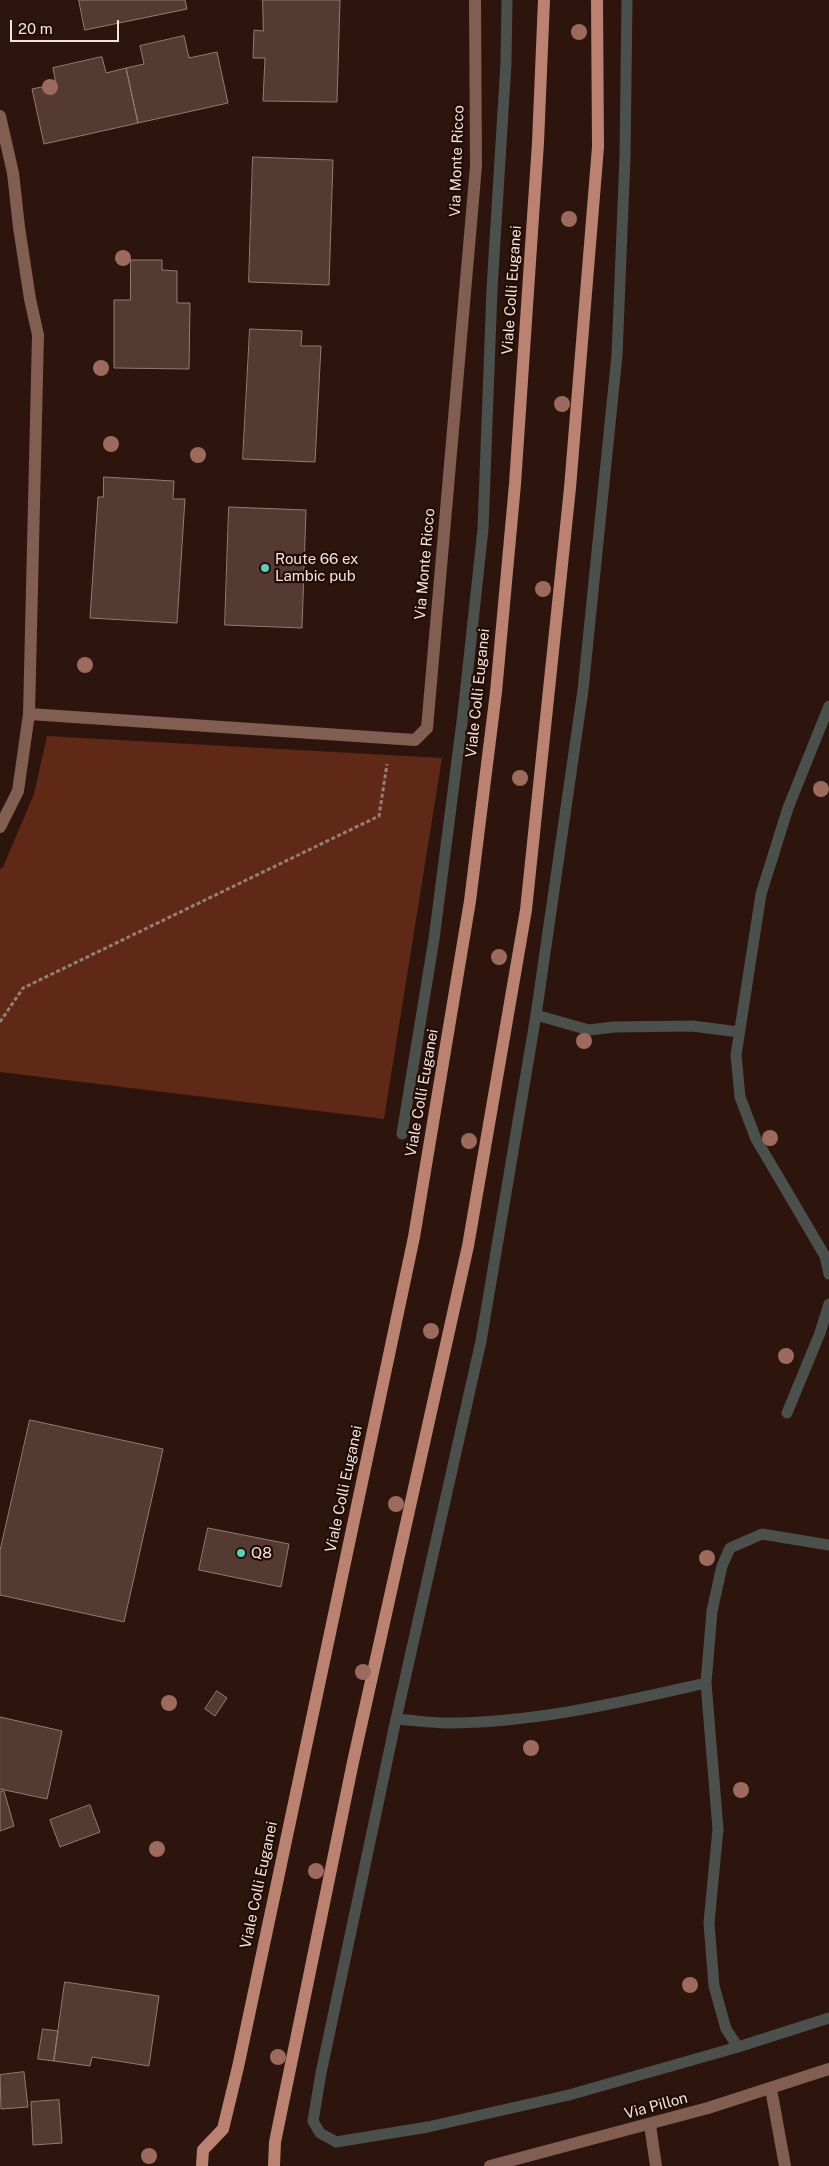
<!DOCTYPE html>
<style>
body{margin:0}
#map{position:relative;width:829px;height:2166px;overflow:hidden;background:#2d150e;font-family:"Public Sans",sans-serif}
canvas{display:block}
.scale{position:absolute;left:10px;top:20px;width:109px;height:22px;box-sizing:border-box;border:2px solid #f4e3dd;border-top:0;padding-left:6px;font-size:15px;line-height:18px;white-space:nowrap;color:#f4e3dd;-webkit-text-stroke:4px #220c06;paint-order:stroke}
</style>
<div id="map">
<canvas width="829" height="2166"></canvas>
<div class="scale">20 m</div>
</div>
<script>
const ctx = document.querySelector('canvas').getContext('2d');
ctx.lineJoin = 'round';
function paint(path, color) { ctx.fillStyle = color; ctx.fill(path, 'evenodd'); }
function strokePath(path, color, width, dash) { ctx.strokeStyle = color; ctx.lineWidth = width; ctx.lineCap = dash ? 'butt' : 'round'; ctx.setLineDash(dash || []); ctx.stroke(path); }
function label(font, color, halo, rows, align = 'center') {
  ctx.font = font + ' "Public Sans",sans-serif'; ctx.lineWidth = 4.5; ctx.setLineDash([]); ctx.textBaseline = 'middle'; ctx.strokeStyle = halo; ctx.fillStyle = color; for (const [text, x, y, turn = 0] of rows) {
    ctx.save(); ctx.translate(x, y); ctx.rotate((+turn || 0) * Math.PI / 180); ctx.textAlign = isNaN(turn) ? turn : align; if (halo) ctx.strokeText(text, 0, 0); ctx.fillText(text, 0, 0); ctx.restore();
  }
}
paint(new Path2D(`
 M47,736L442,758L384,1119L0,1072V869L3,867L34,794Z`), '#5f2817');
strokePath(new Path2D(`
 M627,0L625,157L617,355L583,690L536,1015L481,1341L396,1719L321,2073L313,2121L320,2133L336,2142L428,2127L569,2095L738,2047L829,2018
 M829,706L788,808L761,894L736,1055L740,1097L756,1139L825,1256L829,1274
 M536,1015L589,1030L614,1027L692,1026L739,1032
 M402,1134L434,939L463,714L483,529L492,289L506,63L507,0
 M787,1413L820,1333L829,1304
 M396,1719C413,1720 430,1723 446,1723C535,1723 621,1702 706,1683
 M738,2047L726,2029L714,1986L709,1923L718,1829L706,1683L712,1611L722,1566L730,1548L762,1534L829,1545`), '#4b504d', 11);
const building = new Path2D(`
 M79,0H185L187,9L85,30Z
 M263,0H340L337,102L263,101L265,58H253L254,30L263,31Z
 M184,36L189,58L217,52L228,103L138,123L126,68L144,64L140,46Z
 M102,57L106,73L126,68L138,123L44,144L32,89L56,84L53,68Z
 M253,157L333,160L329,285L249,282Z
 M131,260H162V270L177,271V303H190L189,369L114,368V300H130Z
 M250,329L302,331L301,346H321L315,462L243,459Z
 M104,477L174,481L173,499H185L177,623L90,618L98,497H103Z
 M229,507L306,510L302,628L225,625Z
 M30,1420L163,1449L124,1622L0,1595V1551Z
 M208,1528L289,1544L281,1587L199,1570Z
 M217,1691L227,1698L215,1716L205,1709Z
 M0,1717L62,1731L47,1799L0,1789Z
 M4,1791L14,1826L0,1831V1792Z
 M90,1805L100,1832L60,1847L50,1820Z
 M65,1982L159,1996L149,2066L92,2057L90,2066L54,2061Z
 M43,2029L58,2031L54,2061L38,2059Z
 M24,2072L28,2107L1,2109L0,2075Z
 M59,2100L62,2143L33,2145L31,2102Z`);
paint(building, '#543a31');
strokePath(building, '#987970', 1);
strokePath(new Path2D(`
 M0,1022L23,988L379,816L387,764`), '#948079', 3, [4, 2.5]);
strokePath(new Path2D(`
 M771,2089L785,2166
 M650,2125L656,2166`), '#815d52', 12);
strokePath(new Path2D(`
 M0,116L13,173L19,227L30,299L38,335L29,714L18,791L0,827
 M29,714L415,740L427,728L476,166L475,0
 M490,2166L708,2108L829,2069`), '#815d52', 12);
strokePath(new Path2D(`
 M202,2166L203,2150L223,2129L238,2067L414,1237L470,901L496,692L515,484L538,143L544,0
 M274,2166L275,2142L353,1762L468,1246L526,910L570,488L598,147L597,0`), '#bb8271', 12);
ctx.fillStyle = '#9c6b5d';
for (const [x, y] of [
 [579,32],
 [50,87],
 [569,219],
 [123,258],
 [101,368],
 [562,404],
 [111,444],
 [198,455],
 [543,589],
 [85,665],
 [520,778],
 [821,789],
 [499,957],
 [584,1041],
 [770,1138],
 [469,1141],
 [431,1331],
 [786,1356],
 [396,1504],
 [707,1558],
 [363,1672],
 [169,1703],
 [531,1748],
 [741,1790],
 [157,1849],
 [316,1871],
 [690,1985],
 [278,2057],
 [149,2156]
]) { ctx.beginPath(); ctx.arc(x, y, 8, 0, 2 * Math.PI); ctx.fill(); }
for (const [x, y, r, color] of [
 [265,568,5,"#5acebd"],
 [241,1553,5,"#5acebd"]
]) { const dot = new Path2D(); dot.arc(x, y, r, 0, 2 * Math.PI); ctx.fillStyle = color; ctx.fill(dot); strokePath(dot, '#220c06', 2); }
label('15px', '#f4e3dd', '#220c06', [
 ["Via Monte Ricco",457,161,-88],
 ["Viale Colli Euganei",512,290,-86],
 ["Via Monte Ricco",425,564,-85],
 ["Viale Colli Euganei",478,693,-84],
 ["Viale Colli Euganei",422,1093,-80],
 ["Viale Colli Euganei",344,1489,-78],
 ["Viale Colli Euganei",259,1885,-78],
 ["Via Pillon",656,2106,-15]
]);
label('15px', '#f4e3dd', '#220c06', [
 ["Route 66 ex",275,559],
 ["Lambic pub",275,576],
 ["Q8",251,1553]
], 'left');
</script>
